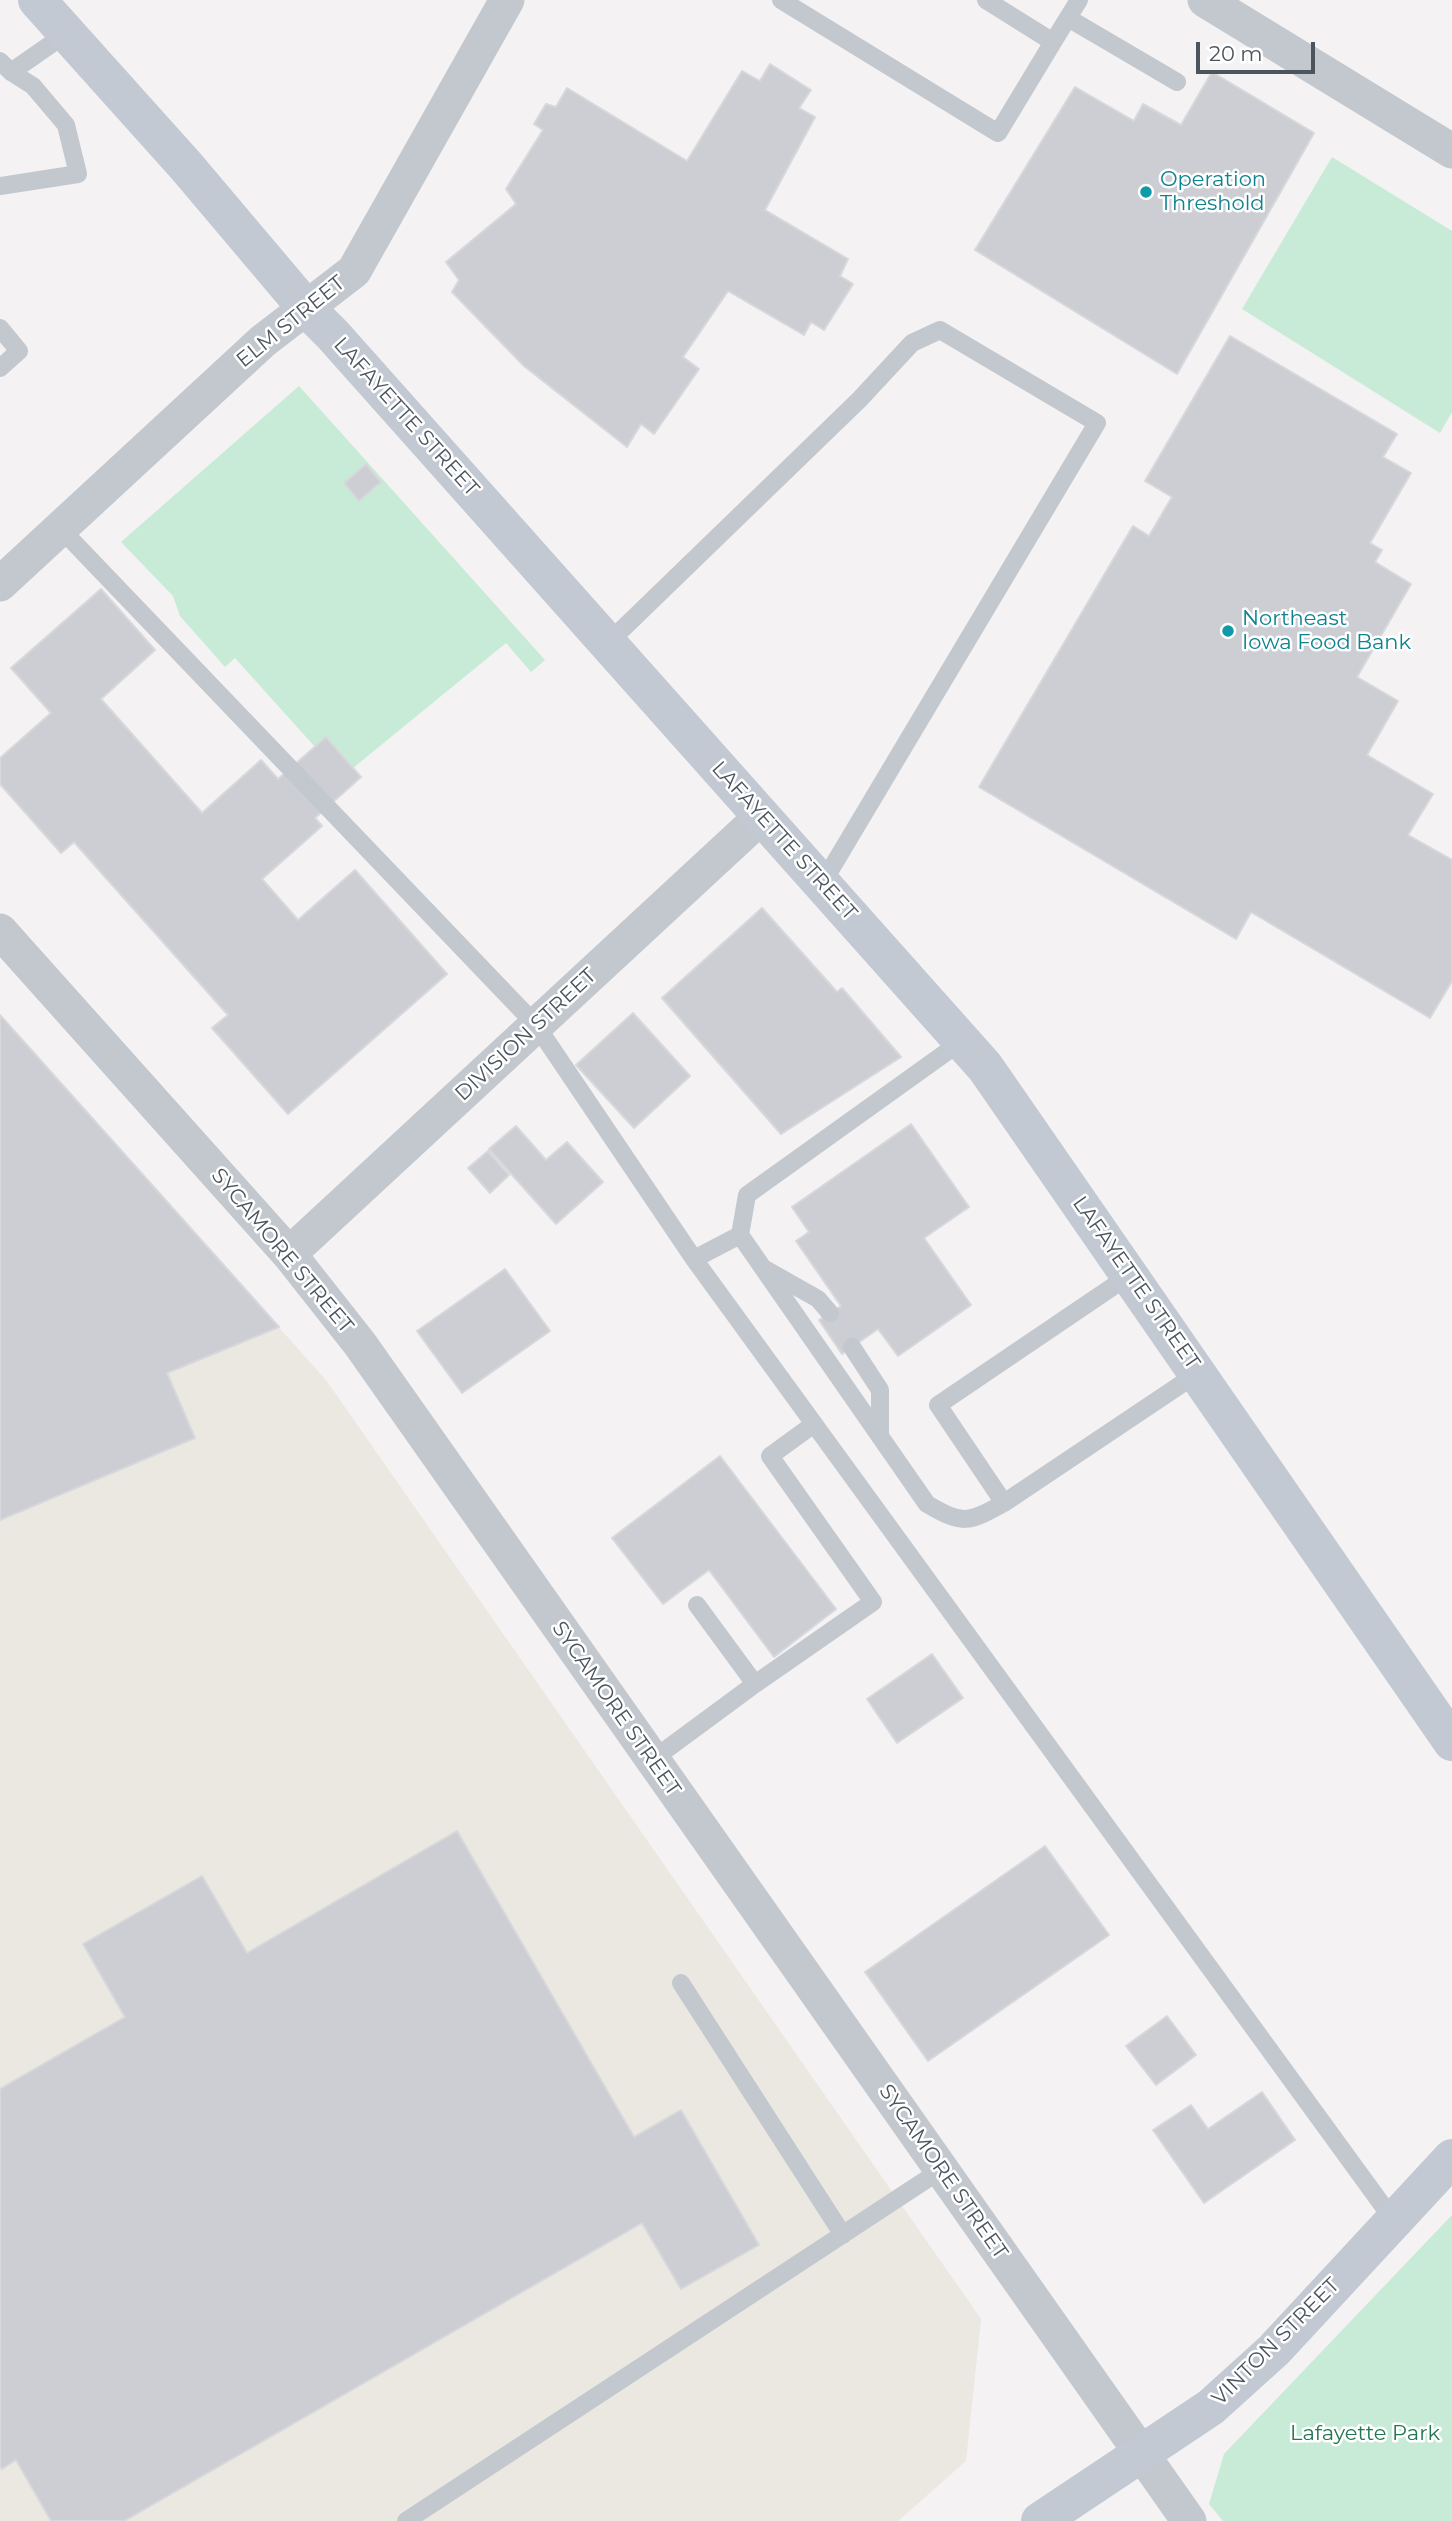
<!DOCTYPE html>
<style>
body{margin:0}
#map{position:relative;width:1452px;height:2521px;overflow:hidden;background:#f4f2f2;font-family:Montserrat,sans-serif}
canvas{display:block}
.scale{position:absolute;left:1196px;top:42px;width:119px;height:32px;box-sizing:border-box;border:4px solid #4c545d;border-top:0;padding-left:9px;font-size:21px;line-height:24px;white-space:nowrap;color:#4c545d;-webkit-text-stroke:5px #fff;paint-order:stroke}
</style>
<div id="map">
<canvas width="1452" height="2521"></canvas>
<div class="scale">20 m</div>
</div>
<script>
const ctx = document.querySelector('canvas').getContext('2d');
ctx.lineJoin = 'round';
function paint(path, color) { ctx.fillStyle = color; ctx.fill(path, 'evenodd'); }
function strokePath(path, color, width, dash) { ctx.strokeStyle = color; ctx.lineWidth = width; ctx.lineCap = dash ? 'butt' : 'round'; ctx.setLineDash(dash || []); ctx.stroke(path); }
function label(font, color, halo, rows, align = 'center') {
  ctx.font = font + ' Montserrat,sans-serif'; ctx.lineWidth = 5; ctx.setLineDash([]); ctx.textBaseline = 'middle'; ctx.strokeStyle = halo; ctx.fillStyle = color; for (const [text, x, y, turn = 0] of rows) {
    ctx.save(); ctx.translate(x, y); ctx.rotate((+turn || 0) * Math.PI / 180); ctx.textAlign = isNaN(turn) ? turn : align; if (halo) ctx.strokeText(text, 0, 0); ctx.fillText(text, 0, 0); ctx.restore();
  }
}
paint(new Path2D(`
 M0,1017L326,1380L981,2319L966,2461L898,2521H0Z`), '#eae8e0');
paint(new Path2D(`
 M1332,157L1452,231V412L1440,433L1242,309Z
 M299,386L545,660L531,672L506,643L342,777L235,658L225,667L180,616L173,596L121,542Z
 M1452,2215V2521H1223L1209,2504L1224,2454Z`), '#c7ebd7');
const building = new Path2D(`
 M770,64L811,90L799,108L815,117L765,210L848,259L840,276L853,284L824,330L811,322L804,335L728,291L683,357L699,369L654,434L641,424L627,447L524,366L452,292L459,280L446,262L516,204L506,189L543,130L534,124L546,104L556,107L567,88L687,161L742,71L760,81Z
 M1212,72L1314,133L1177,374L975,250L1075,87L1134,121L1143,104L1181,125Z
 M1230,336L1397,434L1383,457L1411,473L1370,543L1382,550L1375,562L1411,584L1357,677L1398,701L1367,755L1433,794L1408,835L1452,860V981L1430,1018L1251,912L1236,939L979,787L1133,526L1149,536L1172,497L1145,481Z
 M366,464L381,482L359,501L344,483Z
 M101,589L155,650L101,699L202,813L261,760L278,779L326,737L361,777L315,818L322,826L262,879L298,920L355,870L447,974L288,1114L212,1028L228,1015L74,842L61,853L0,784V758L51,713L11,668Z
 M762,908L837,992L842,988L901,1057L781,1134L662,998Z
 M633,1013L690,1076L634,1128L576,1065Z
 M0,1015L279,1327L167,1373L195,1438L0,1520Z
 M911,1124L969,1207L924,1238L971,1305L898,1356L878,1329L842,1354L819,1320L841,1306L796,1241L809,1232L792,1207Z
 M516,1126L546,1160L567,1142L603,1182L556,1224L489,1149Z
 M488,1151L509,1175L490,1193L468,1168Z
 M505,1269L550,1331L462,1393L417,1331Z
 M720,1456L836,1609L774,1657L709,1570L663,1604L612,1538Z
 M932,1654L963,1698L897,1743L867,1699Z
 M457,1831L634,2137L681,2110L759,2245L681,2289L642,2223L124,2521H51L16,2460L2,2469L0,2466V2089L125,2017L83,1944L202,1876L247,1953Z
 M1045,1846L1109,1935L928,2061L865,1972Z
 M1167,2016L1196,2055L1156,2085L1126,2046Z
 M1262,2092L1295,2140L1204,2203L1153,2130L1191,2105L1208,2129Z`);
paint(building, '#cdced3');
strokePath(building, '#d7d8dc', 2);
strokePath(new Path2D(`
 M781,0L998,133L1053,42
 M986,0L1053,42L1079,0
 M1068,18L1177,82
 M0,61L11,72L33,86L66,125L78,174L0,186
 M11,72L67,33
 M0,328L19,351L0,368
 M60,528L536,1025L694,1259L1394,2221
 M608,643L859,400L912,343L940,330L1097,423L822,884
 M962,1041L747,1195L740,1235L927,1504C963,1525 968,1523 1004,1503L1198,1373
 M694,1259L740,1235
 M765,1269L818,1299L830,1313
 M852,1347L880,1390V1436
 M1004,1503L938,1405L1130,1275
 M755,1684L873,1602L770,1456L814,1424
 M652,1760L755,1684L697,1605
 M681,1983L843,2235
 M406,2521L941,2170`), '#c2c8ce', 18);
strokePath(new Path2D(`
 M1205,0L1452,151
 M0,584L263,341L354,271L507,0
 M0,931L289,1254L360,1344L1189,2521
 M289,1254L762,816`), '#c2c8ce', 35);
strokePath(new Path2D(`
 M37,0L186,166L306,308L333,335L985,1067L1452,1742
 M1040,2521L1211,2407L1274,2350L1452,2158`), '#c2c9d3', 38);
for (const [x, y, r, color] of [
 [1146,192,7,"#0f9aa8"],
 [1228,631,7,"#0f9aa8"]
]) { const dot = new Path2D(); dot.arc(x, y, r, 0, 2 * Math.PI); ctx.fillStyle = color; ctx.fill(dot); strokePath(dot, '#fff', 2.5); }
label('21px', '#0d838f', '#fff', [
 ["Operation",1160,180],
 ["Threshold",1160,204],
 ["Northeast",1242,619],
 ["Iowa Food Bank",1242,643]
], 'left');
label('21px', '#4c545d', '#fff', [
 ["ELM STREET",291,322,-39],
 ["LAFAYETTE STREET",406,417,48],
 ["LAFAYETTE STREET",784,841,48],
 ["DIVISION STREET",526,1035,-43],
 ["SYCAMORE STREET",282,1251,50],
 ["LAFAYETTE STREET",1136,1283,55],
 ["SYCAMORE STREET",616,1709,55],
 ["SYCAMORE STREET",943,2172,55],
 ["VINTON STREET",1276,2342,-45]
]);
label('21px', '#237752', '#fff', [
 ["Lafayette Park",1365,2434]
]);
</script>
